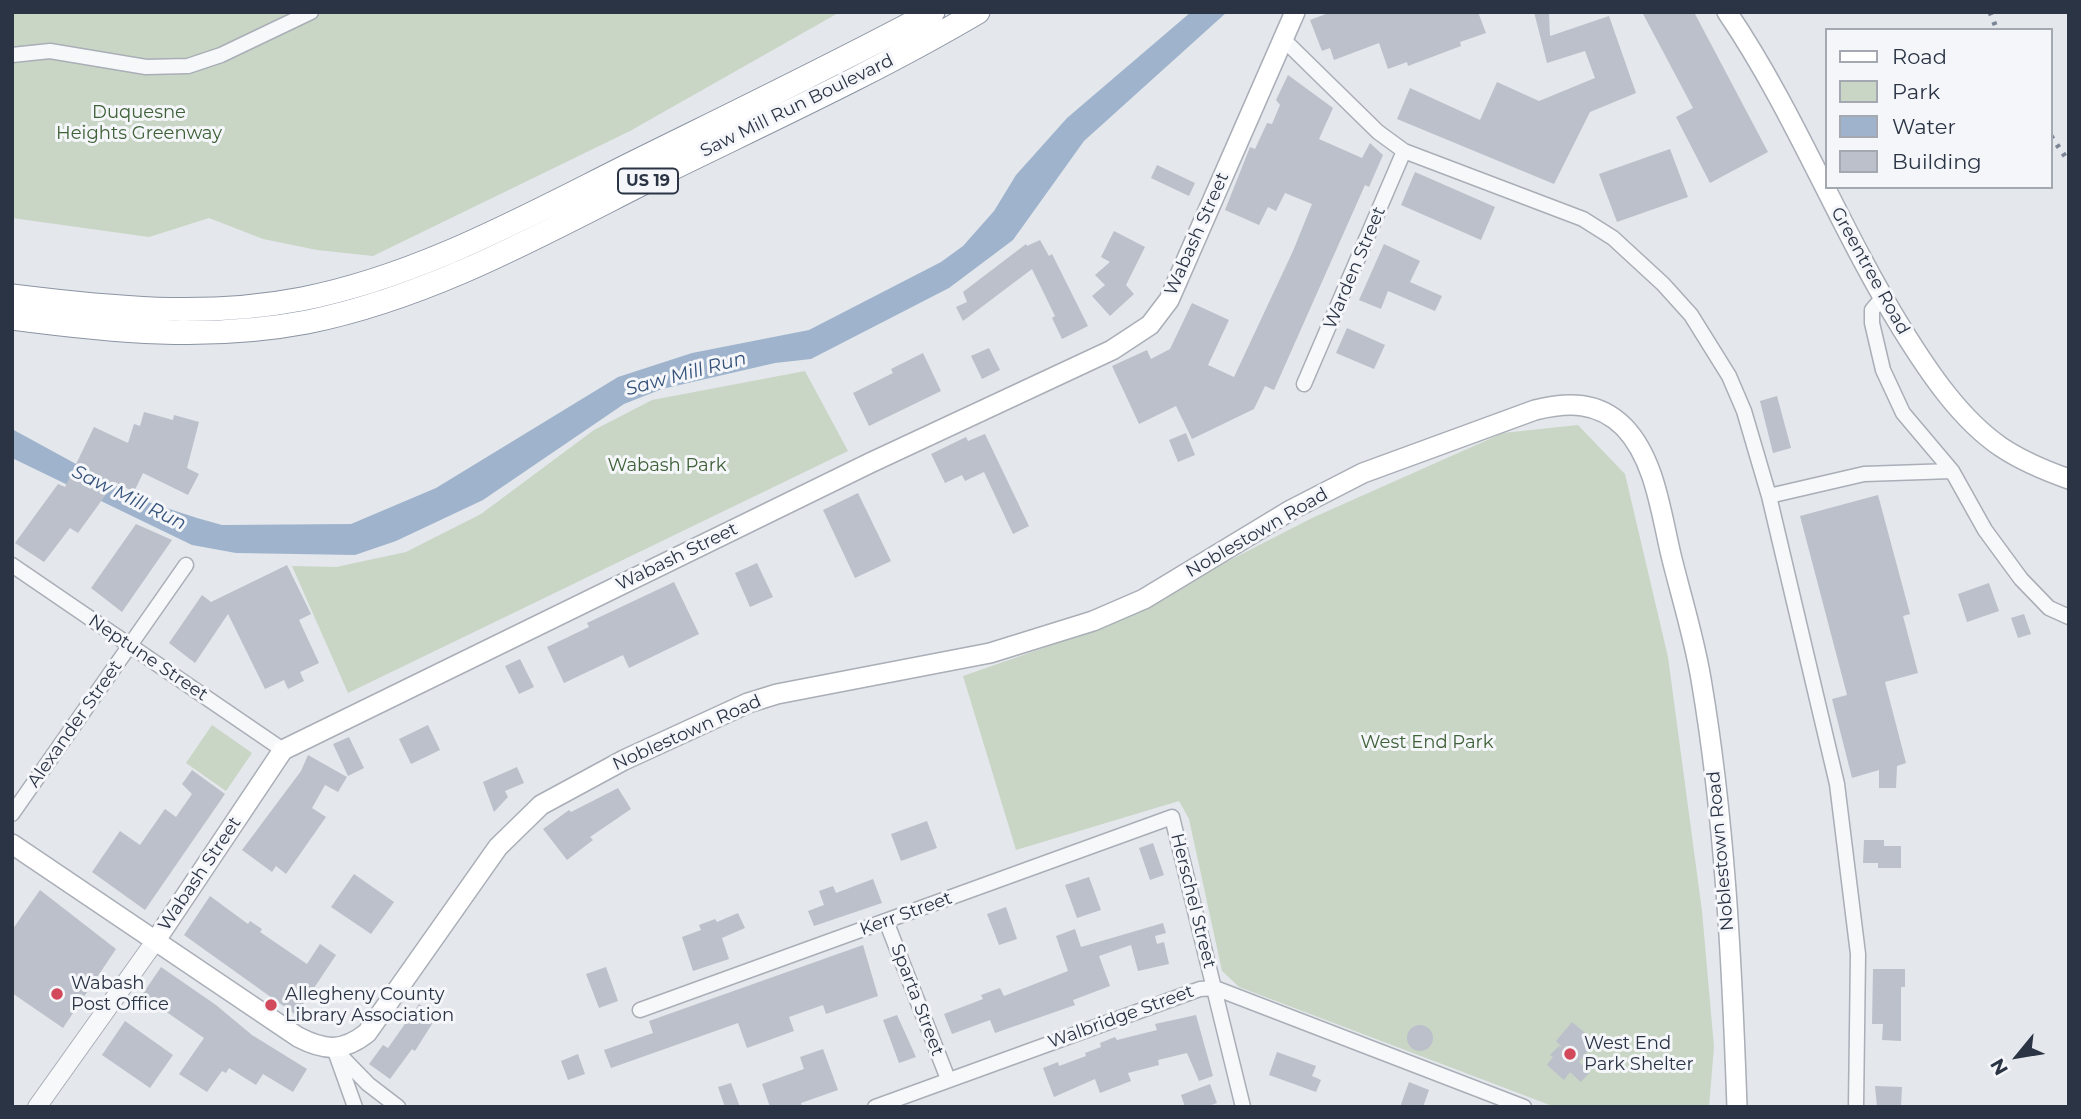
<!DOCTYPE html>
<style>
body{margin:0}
#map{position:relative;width:2081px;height:1119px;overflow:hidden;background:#e4e7ec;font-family:Montserrat,sans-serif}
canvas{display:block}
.frame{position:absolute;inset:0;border:14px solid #2b3445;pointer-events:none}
.legend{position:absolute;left:1825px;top:28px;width:228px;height:161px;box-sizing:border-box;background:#f4f6f9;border:2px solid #a4a8b1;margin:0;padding:9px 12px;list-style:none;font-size:21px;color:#2b3445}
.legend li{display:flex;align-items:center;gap:14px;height:35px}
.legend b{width:35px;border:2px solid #a4a8b1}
.north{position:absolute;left:1983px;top:1021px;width:70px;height:70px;-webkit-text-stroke:5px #f4f6f9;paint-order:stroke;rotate:240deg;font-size:19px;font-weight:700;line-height:28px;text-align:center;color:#2b3445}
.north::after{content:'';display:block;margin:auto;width:24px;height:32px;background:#2b3445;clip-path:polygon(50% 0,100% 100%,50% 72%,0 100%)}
</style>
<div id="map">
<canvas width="2081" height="1119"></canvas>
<div class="frame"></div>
<ul class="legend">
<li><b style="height:9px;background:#fff"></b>Road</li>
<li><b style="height:19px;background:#c9d6c5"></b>Park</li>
<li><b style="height:19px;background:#9fb4cc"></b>Water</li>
<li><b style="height:19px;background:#bbc0ca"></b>Building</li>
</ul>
<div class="north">N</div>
</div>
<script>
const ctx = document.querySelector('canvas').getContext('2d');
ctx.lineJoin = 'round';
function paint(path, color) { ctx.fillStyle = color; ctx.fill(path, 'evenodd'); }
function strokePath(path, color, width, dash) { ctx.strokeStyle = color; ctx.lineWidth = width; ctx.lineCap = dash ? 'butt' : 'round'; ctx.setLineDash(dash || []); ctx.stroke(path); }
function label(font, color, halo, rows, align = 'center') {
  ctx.font = font + ' Montserrat,sans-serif'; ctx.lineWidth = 6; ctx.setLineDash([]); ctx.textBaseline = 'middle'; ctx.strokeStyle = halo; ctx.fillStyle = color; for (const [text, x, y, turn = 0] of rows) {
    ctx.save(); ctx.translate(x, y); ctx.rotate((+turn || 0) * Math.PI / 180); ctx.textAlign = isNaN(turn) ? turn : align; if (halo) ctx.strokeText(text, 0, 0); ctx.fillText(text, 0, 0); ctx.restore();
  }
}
paint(new Path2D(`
 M12,12H840L630,131L373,256L317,250L263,239L209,218L149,237L12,218Z
 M805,371L848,451L348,693L292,566L336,567L406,552L481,514L594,430L652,400Z
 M1578,425L1625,474L1668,657L1702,911L1714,1047L1709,1107H1555L1239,987L1222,971L1189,819L1179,801L1016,850L963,676L1092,631L1312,518L1503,433Z
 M212,725L252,753L226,791L186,763Z`), '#c9d6c5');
paint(new Path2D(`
 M1191,12H1227L1084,141L1013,240L949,288L811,359L775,363L662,389L624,404L483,500L396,541L355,555L236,553L192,545L12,458V429L142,500L197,518L222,525L351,524L436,488L618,377L692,353L809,330L941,262L963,246L994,211L1016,175L1067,118Z`), '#9fb4cc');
paint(new Path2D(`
 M1331,12H1478L1486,33L1460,42L1461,46L1408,66L1407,62L1388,69L1379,43L1334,60L1330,48L1322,51L1310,20Z
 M1534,12H1549L1550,36L1609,16L1636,93L1590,112L1554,184L1397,119L1410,88L1480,120L1497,82L1539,101L1595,78L1585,51L1547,63Z
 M1642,12H1694L1768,152L1710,183L1676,117L1693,108Z
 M1288,75L1333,108L1319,139L1362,158L1370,143L1383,155L1369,187L1365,185L1274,390L1265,386L1254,409L1192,439L1176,406L1139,424L1112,366L1147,350L1151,359L1170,349L1192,303L1229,320L1208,365L1234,377L1293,251L1312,204L1285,193L1276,211L1268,207L1259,225L1225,210L1250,147L1255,149L1267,123L1272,124L1280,105L1276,100Z
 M1670,149L1688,197L1617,222L1599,174Z
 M1157,165L1195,183L1189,196L1151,178Z
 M1415,172L1495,207L1481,240L1401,205Z
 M1114,231L1145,247L1126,285L1134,294L1110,316L1092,296L1105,285L1095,275L1110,262L1101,257Z
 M1040,240L1049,256L1052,254L1088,326L1062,339L1052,318L1055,316L1032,269L963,321L956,307L967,302L963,292L1026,244L1027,246Z
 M1384,244L1420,261L1410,282L1442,296L1435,311L1388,291L1381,309L1359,300Z
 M1347,328L1385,345L1374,369L1336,353Z
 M989,348L1000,370L982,379L971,356Z
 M923,353L941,391L869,426L853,393L893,373L891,369Z
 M1777,396L1791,448L1773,453L1760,401Z
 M144,412L173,420L174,415L199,422L187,468L199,474L188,495L143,473L134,492L115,482L78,533L70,528L44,562L15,543L58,484L65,487L94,427L128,443L134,424L140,426Z
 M1186,433L1195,455L1178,462L1169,440Z
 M985,434L1029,526L1013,534L984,472L965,481L962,475L945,483L931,454L966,437L968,441Z
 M858,493L891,561L855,578L823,510Z
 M1878,495L1910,614L1903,616L1918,673L1885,682L1906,763L1897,766L1896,788H1879V770L1852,778L1832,699L1847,695L1800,516Z
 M136,524L172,540L122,612L91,588Z
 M757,563L773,597L750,607L735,573Z
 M287,565L311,614L299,620L319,663L300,672L304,681L288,689L284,680L265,689L228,614L195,663L169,643L202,595L211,602Z
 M674,582L699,634L629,668L623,655L564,683L547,647L589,627L587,623Z
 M1989,583L1999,611L1967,622L1958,594Z
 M2024,614L2031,634L2018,638L2011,618Z
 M520,659L534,687L519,694L505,666Z
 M428,725L440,750L411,764L399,739Z
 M349,737L364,768L348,776L333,744Z
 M308,755L347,777L338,792L325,785L312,808L326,817L286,874L276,866L272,872L242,850L301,771Z
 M517,767L524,783L505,791L508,797L494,812L483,782Z
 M192,770L225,794L145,910L92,872L120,831L140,845L165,809L176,817L192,794L182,784Z
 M618,788L631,809L590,837L593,840L567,860L543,829L569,810L571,812Z
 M927,821L937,848L901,861L891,834Z
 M1864,840H1884V846H1901V868H1878V863H1863Z
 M1153,843L1164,875L1150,880L1139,848Z
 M354,874L394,902L371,934L331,907Z
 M1089,877L1101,910L1077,918L1065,885Z
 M873,879L882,903L814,926L808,911L824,905L819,891L833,886L836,893Z
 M40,890L116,949L63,1028L12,993V930Z
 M210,896L248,924L250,921L262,929L260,932L307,964L320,944L336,955L296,1015L184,935Z
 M1006,907L1017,939L999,945L987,914Z
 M738,913L745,928L722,938L729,959L693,971L682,937L701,930L699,925L715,919L717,922Z
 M1163,923L1166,933L1155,936L1157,944L1164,942L1169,964L1138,971L1131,945L1099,956L1110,986L1073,1000L1075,1005L995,1033L990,1020L952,1034L944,1014L983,999L981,995L1000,988L1004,996L1068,971L1056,936L1075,929L1081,947Z
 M863,945L878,996L826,1014L823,1005L789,1017L794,1031L747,1048L738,1023L611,1068L604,1050L653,1033L649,1021Z
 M161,967L216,1005L252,1035L307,1069L293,1092L263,1074L256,1085L229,1068L226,1073L222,1071L207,1092L179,1074L204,1038L142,995Z
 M606,967L618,1001L599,1008L586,974Z
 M1873,969H1905V987H1901V1041L1882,1040L1883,1024H1872Z
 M419,1004L437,1016L415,1051L412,1049L390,1079L369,1064L383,1045L388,1048Z
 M897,1015L916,1057L899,1063L883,1020Z
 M1196,1015L1213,1076L1199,1081L1187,1053L1158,1060L1159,1065L1128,1073L1131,1081L1100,1093L1095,1079L1054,1097L1043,1068L1058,1062L1059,1066L1086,1056L1085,1053L1101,1047L1100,1043L1115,1037L1117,1040L1157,1030L1155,1024Z
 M125,1021L173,1055L150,1088L102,1055Z
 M1572,1022L1596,1042L1579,1062L1590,1072L1581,1082L1570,1072L1564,1080L1547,1065L1553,1057L1550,1055L1559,1046L1562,1047L1556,1041Z
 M1407 1038a13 13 0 1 1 26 0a13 13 0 1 1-26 0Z
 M823,1049L838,1090L801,1103L802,1107H770L762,1084L804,1069L800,1057Z
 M1277,1052L1316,1066L1312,1076L1321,1080L1316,1092L1269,1075Z
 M578,1054L585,1074L568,1080L561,1061Z
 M1409,1082L1429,1090L1423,1107H1400Z
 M731,1083L740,1107H725L718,1087Z
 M1210,1084L1217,1103L1206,1107H1185L1181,1095Z
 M1875,1086L1902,1087L1901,1106L1877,1107Z`), '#bbc0ca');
const minor = new Path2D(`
 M1282,38L1378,132L1404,151L1583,219L1613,238L1663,284L1691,315L1729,376L1744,411L1769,496L1837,784L1858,954L1856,1107
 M12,55L50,51L146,67L188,66L221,55L311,12
 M1883,297L1872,310V323L1883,370L1903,413L1952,471L1985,530L2021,579L2049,608L2069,617
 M1304,384L1404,151
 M1769,496L1864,474L1952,471
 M12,565L283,750
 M12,814L186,565
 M886,921L948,1079
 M640,1010L1172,817L1243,1107
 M335,1050L368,1084L398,1107
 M336,1054L355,1107
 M875,1107L1200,989L1215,988L1524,1107`);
const tertiary = new Path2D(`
 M37,1107L156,940`);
const secondary = new Path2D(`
 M1727,12C1795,112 1838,226 1902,329C1928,371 1960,419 2001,447C2022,461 2046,471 2069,479
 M12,844L298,1037C325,1051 343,1052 367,1033L498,847L541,805L624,760L748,703L777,694L990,653L1093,621L1144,599L1291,510L1363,473L1535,410C1568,402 1598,401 1624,427C1655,459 1661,513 1671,555C1681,596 1694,637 1701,679C1725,820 1732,964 1737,1107
 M156,940L283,750L870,463L1112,350L1150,325L1169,300L1295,12`);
const trunk = new Path2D(`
 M12,296C109,308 205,318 302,299C418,276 521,219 625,167C728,116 832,66 933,12
 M12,318C111,331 208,341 307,322C436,296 551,229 667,171C771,120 878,71 978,12`);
strokePath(minor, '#a9aeb7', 17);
strokePath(tertiary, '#a9aeb7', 20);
strokePath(secondary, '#a9aeb7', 22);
strokePath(trunk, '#8b94a3', 25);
strokePath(minor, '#f7f8fa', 14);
strokePath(tertiary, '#f7f8fa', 18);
strokePath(secondary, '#fff', 19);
strokePath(trunk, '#fff', 23);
strokePath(new Path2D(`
 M1990,12L1997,30
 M2051,136L2069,162`), '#7d8696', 5, [3.5, 7]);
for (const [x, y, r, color] of [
 [57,994,7,"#d1495b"],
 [271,1005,7,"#d1495b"],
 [1570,1054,7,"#d1495b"]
]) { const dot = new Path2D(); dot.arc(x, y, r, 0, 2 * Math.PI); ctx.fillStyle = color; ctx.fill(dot); strokePath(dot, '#f4f6f9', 2.5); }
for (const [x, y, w] of [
 [648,181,60]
]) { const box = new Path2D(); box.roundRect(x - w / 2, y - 12.5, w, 25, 5); ctx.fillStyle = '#f4f6f9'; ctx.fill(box); strokePath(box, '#2b3445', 2); }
label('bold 16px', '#2b3445', null, [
 ["US 19",648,181]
]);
label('18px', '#2b3445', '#f4f6f9', [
 ["Saw Mill Run Boulevard",797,106,-26],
 ["Wabash Street",1197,234,-66],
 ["Warden Street",1355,268,-67],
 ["Greentree Road",1870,271,61],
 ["Noblestown Road",1257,533,-30],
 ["Wabash Street",677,557,-26],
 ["Neptune Street",148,658,34],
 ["Alexander Street",75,724,-55],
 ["Noblestown Road",687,733,-24],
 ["Noblestown Road",1721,851,-95],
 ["Wabash Street",200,874,-56],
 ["Herschel Street",1193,901,76],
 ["Kerr Street",906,914,-20],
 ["Sparta Street",917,1000,69],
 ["Walbridge Street",1121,1017,-20]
]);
label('18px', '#3f6138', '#f4f6f9', [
 ["Duquesne",139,113],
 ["Heights Greenway",139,134],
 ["Wabash Park",667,466],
 ["West End Park",1427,743]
]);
label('18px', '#2b3445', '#f4f6f9', [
 ["Wabash",71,984],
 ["Post Office",71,1005],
 ["Allegheny County",285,995],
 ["Library Association",285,1016],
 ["West End",1584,1044],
 ["Park Shelter",1584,1065]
], 'left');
label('italic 19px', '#34527a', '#f4f6f9', [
 ["Saw Mill Run",686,374,-15],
 ["Saw Mill Run",129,498,26]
]);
</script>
